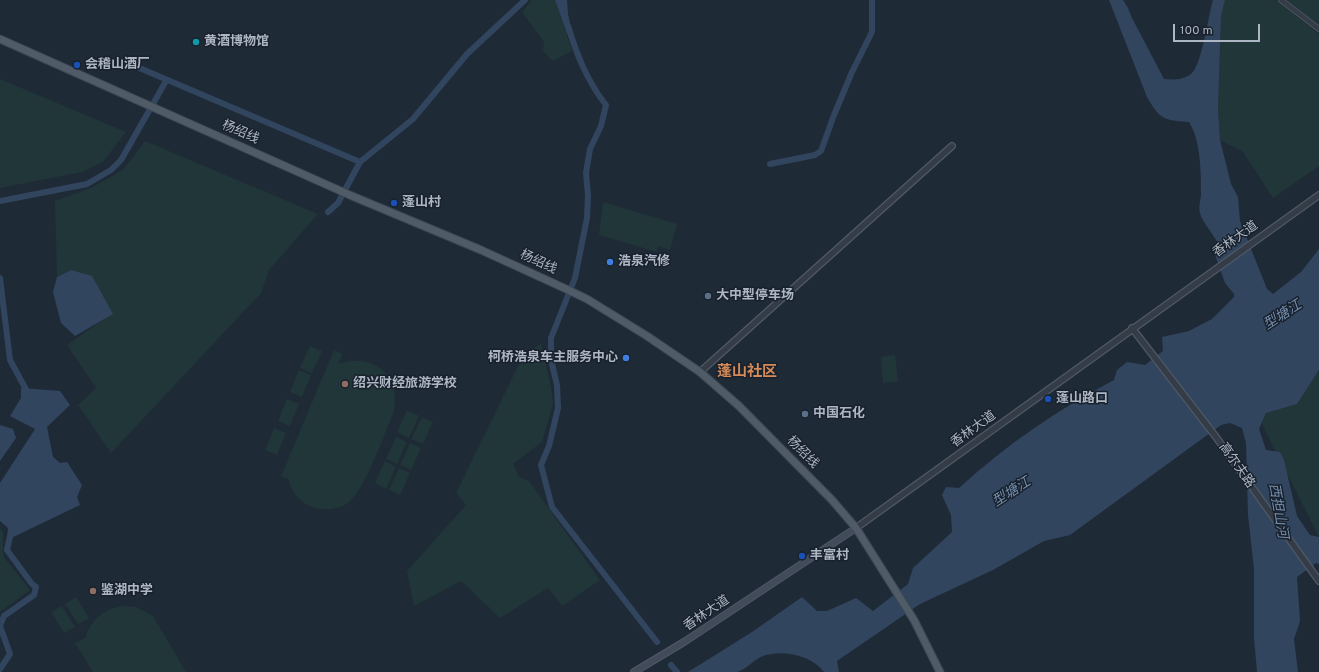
<!DOCTYPE html>
<meta charset="utf-8">
<style>
body{margin:0}
#map{position:relative;width:1319px;height:672px;overflow:hidden;background:#1f2a37;font-family:Overpass,sans-serif}
canvas{display:block}
.scale{position:absolute;left:1173px;top:24px;width:87px;height:18px;box-sizing:border-box;border:2px solid #adb6c4;border-top:0;padding-left:5px;font-size:12px;line-height:14px;white-space:nowrap;color:#adb6c4;-webkit-text-stroke:3px #18212c;paint-order:stroke}
</style>
<div id="map">
<canvas width="1319" height="672"></canvas>
<div class="scale">100 m</div>
</div>
<script>
const ctx = document.querySelector('canvas').getContext('2d');
ctx.lineJoin = 'round';
function paint(path, color) { ctx.fillStyle = color; ctx.fill(path, 'evenodd'); }
function strokePath(path, color, width, dash) { ctx.strokeStyle = color; ctx.lineWidth = width; ctx.lineCap = dash ? 'butt' : 'round'; ctx.setLineDash(dash || []); ctx.stroke(path); }
function label(font, color, halo, rows, align = 'center') {
  ctx.font = font + ' Overpass,"Noto Sans SC",sans-serif'; ctx.lineWidth = 3; ctx.setLineDash([]); ctx.textBaseline = 'middle'; ctx.strokeStyle = halo; ctx.fillStyle = color; for (const [text, x, y, turn = 0] of rows) {
    ctx.save(); ctx.translate(x, y); ctx.rotate((+turn || 0) * Math.PI / 180); ctx.textAlign = isNaN(turn) ? turn : align; if (halo) ctx.strokeText(text, 0, 0); ctx.fillText(text, 0, 0); ctx.restore();
  }
}
paint(new Path2D(`
 M532,0H555L572,51L553,61L543,51L544,42L522,12Z
 M1225,0H1276L1319,34V166L1273,198L1243,152L1220,140L1218,109L1221,16Z
 M1285,0H1319V26Z
 M0,79L126,132L103,162L82,172L0,188Z
 M145,141L318,214L269,270L261,293L111,453L78,405L96,388L67,345L112,314L71,270L57,277L55,201L91,188L123,170Z
 M603,202L677,224L670,250L658,246L657,252L599,235Z
 M541,344L551,387L553,405L542,442L513,464L519,477L529,481L600,580L562,606L548,588L500,618L461,581L414,606L407,571L466,505L456,493L524,354Z
 M310,346L322,351L312,373L300,368Z
 M334,350L343,354L338,364C373,352 401,375 394,411C386,431 365,489 350,501C341,509 328,511 316,508C301,505 292,493 288,479L281,476Z
 M895,355L898,381L883,383L881,357Z
 M299,370L311,375L302,397L290,392Z
 M1319,370V537L1262,424L1266,413L1297,404Z
 M287,399L299,404L290,426L278,421Z
 M407,410L419,416L409,438L397,432Z
 M422,417L433,422L423,444L411,439Z
 M274,428L286,433L277,455L265,450Z
 M396,437L407,442L397,464L386,459Z
 M410,443L421,448L411,470L400,465Z
 M385,461L396,467L386,489L375,483Z
 M399,468L410,473L400,495L389,490Z
 M0,529L3,532V556L30,590L0,612Z
 M76,597L89,618L78,624L65,604Z
 M62,606L75,627L64,633L51,612Z
 M121,606L136,607L153,616L186,672H93L75,643L85,638C91,620 102,610 121,606Z`), '#213638');
paint(new Path2D(`
 M555,0H567L568,14L572,33L567,34Z
 M1109,0H1123L1128,8L1132,18L1164,79C1175,80 1182,80 1191,74C1202,65 1208,16 1213,0H1225L1221,16L1218,109L1220,140L1231,184L1238,197L1240,221L1267,289L1273,294L1301,272L1319,249V370L1297,404L1266,413L1259,429L1266,450L1280,452L1284,460L1297,516L1310,535L1319,537V564L1316,563L1297,577L1300,621L1294,639L1298,672H1257L1254,638V569L1248,515L1246,443L1242,428L1230,423L1221,425L1070,535L1044,541L993,570L920,604L837,661L839,672H824C812,655 782,649 763,656C754,659 746,670 737,672C722,672 703,672 688,672L752,632L802,597L817,611H827L856,598L873,611L908,584L913,568L952,532L951,515L942,495L946,487L959,488C1006,445 1057,410 1114,380L1117,370L1127,362L1145,365L1163,351L1162,337L1189,331L1212,319L1234,297V294L1225,283L1214,252L1218,243C1213,234 1205,225 1201,216C1198,208 1200,203 1201,195C1201,172 1201,141 1189,122C1164,120 1160,120 1147,97Z
 M71,270L92,276L113,314L75,336L61,323L53,292L57,277Z
 M21,388L60,391L70,405L47,427L53,457L60,463L67,462L82,485L77,497L80,505L7,540L8,528L0,521V483L35,429L10,416L21,398Z
 M0,425L13,429L16,438L0,461Z`), '#32455f');
strokePath(new Path2D(`
 M568,26C577,55 587,81 606,105L601,126L590,149L586,173L588,195L587,218L575,278L551,338V360L557,385L558,408L549,446L541,465L552,507L657,642
 M123,61L360,162L413,119L467,54L525,0
 M770,164L815,155L821,151L834,115L852,72L872,32V0
 M0,201L87,184L111,170L121,160L166,81
 M328,212L338,203L360,162
 M0,278L10,360L29,395
 M0,626L4,616L34,595L36,587L32,584L7,550L11,532
 M0,626L10,654L0,669
 M671,665L677,672`), '#32455f', 6);
const minor = new Path2D(`
 M1281,0L1319,29`);
const tertiary = new Path2D(`
 M1132,328L1216,437L1319,581
 M700,372L952,146
 M856,528L1319,195`);
const secondary = new Path2D(`
 M634,672L684,642L856,528`);
const primary = new Path2D(`
 M0,39L352,196L481,250L564,288L587,299L647,336L700,372L739,406L832,500L856,528L914,620L940,672`);
strokePath(minor, '#505965', 6);
strokePath(tertiary, '#505965', 8);
strokePath(secondary, '#505965', 8);
strokePath(primary, '#3c4551', 9);
strokePath(minor, '#333c47', 4.5);
strokePath(tertiary, '#333c47', 5.5);
strokePath(secondary, '#414b5a', 6);
strokePath(primary, '#505b68', 7);
for (const [x, y, r, color] of [
 [196,42,4,"#0f9aa8"],
 [77,65,4,"#1a4fb4"],
 [394,203,4,"#1a4fb4"],
 [610,262,4,"#3f7fe0"],
 [708,296,4,"#5c6f8a"],
 [626,358,4,"#3f7fe0"],
 [345,384,4,"#8d6e63"],
 [1048,399,4,"#1a4fb4"],
 [805,414,4,"#5c6f8a"],
 [802,556,4,"#1a4fb4"],
 [93,591,4,"#8d6e63"]
]) { const dot = new Path2D(); dot.arc(x, y, r, 0, 2 * Math.PI); ctx.fillStyle = color; ctx.fill(dot); strokePath(dot, '#18212c', 1.5); }
label('bold 13px', '#adb6c4', '#18212c', [
 ["黄酒博物馆",204,42],
 ["会稽山酒厂",85,65],
 ["蓬山村",402,203],
 ["浩泉汽修",618,262],
 ["大中型停车场",716,296],
 ["柯桥浩泉车主服务中心",618,358,"right"],
 ["绍兴财经旅游学校",353,384],
 ["蓬山路口",1056,399],
 ["中国石化",813,414],
 ["丰富村",810,556],
 ["鉴湖中学",101,591]
], 'left');
label('13px', '#adb6c4', '#18212c', [
 ["杨绍线",240,133,24],
 ["香林大道",1236,240,-36],
 ["杨绍线",538,263,25],
 ["香林大道",974,430,-36],
 ["杨绍线",802,453,45],
 ["高尔夫路",1236,466,55],
 ["香林大道",707,614,-34]
]);
label('italic 14px', '#748eae', '#18212c', [
 ["型塘江",1283,316,-33],
 ["型塘江",1012,493,-33],
 ["西担山河",1277,511,80]
]);
label('bold 15px', '#d48b58', '#18212c', [
 ["蓬山社区",747,373]
]);
</script>
